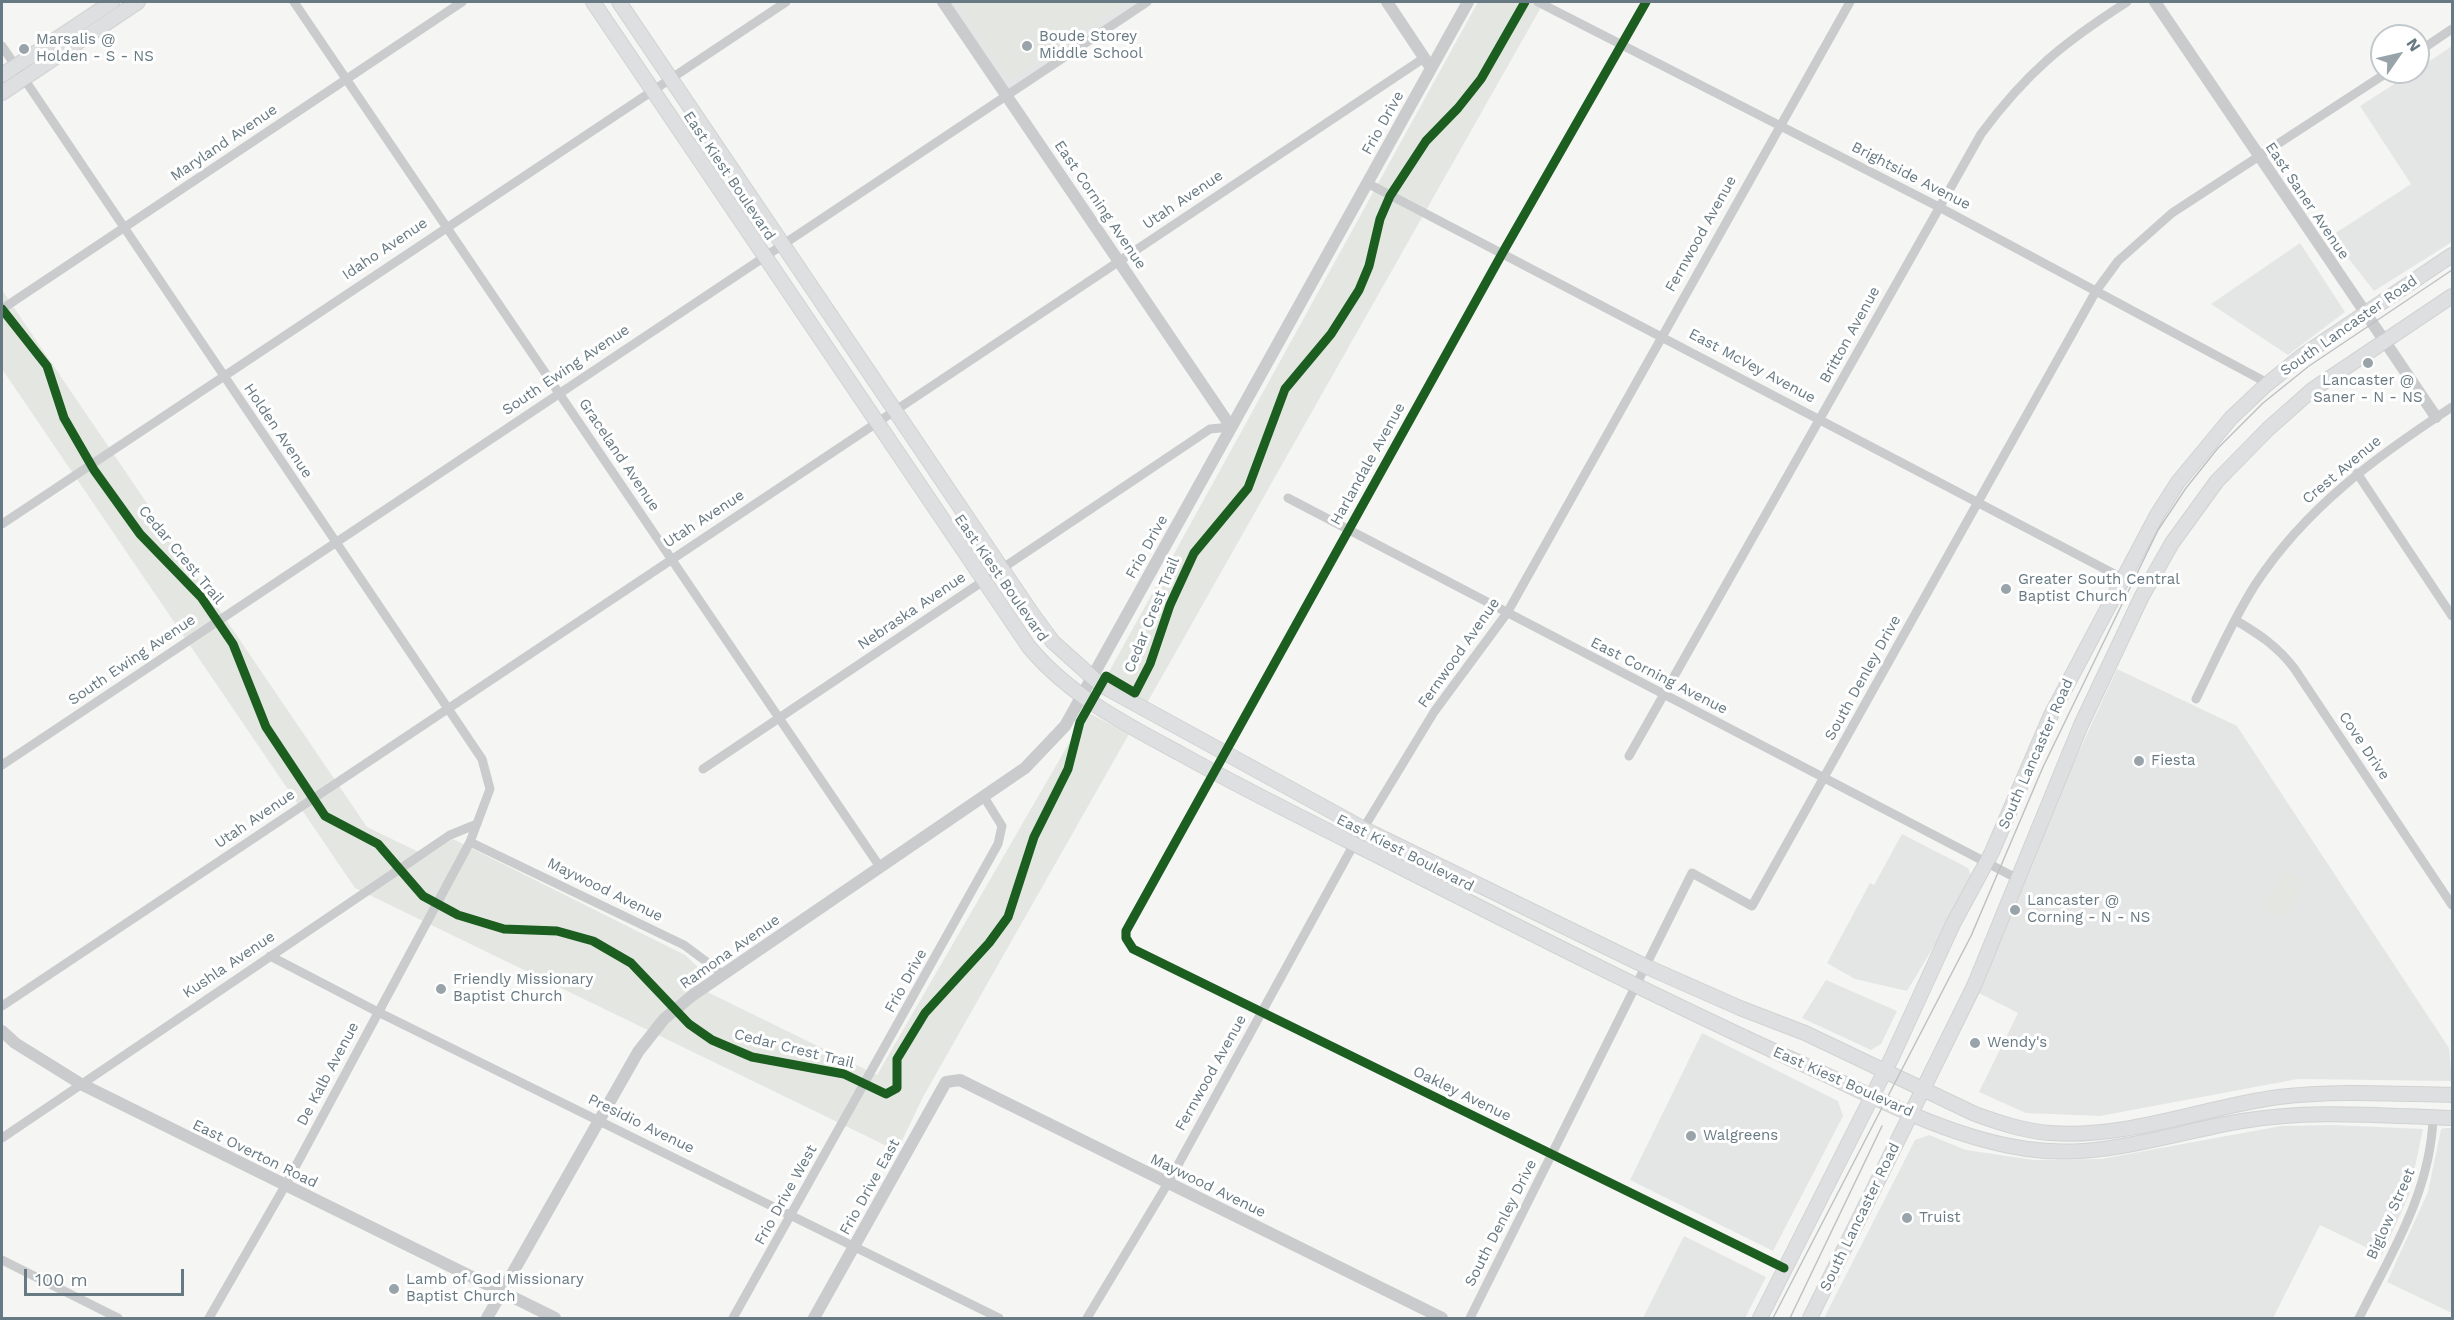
<!DOCTYPE html>
<style>
body{margin:0}
#map{position:relative;width:2454px;height:1320px;overflow:hidden;background:#f5f5f4;font-family:"Work Sans",sans-serif}
canvas{display:block}
.frame{position:absolute;inset:0;border:3px solid #677982;pointer-events:none}
.north{position:absolute;left:2370px;top:24px;width:60px;height:60px;box-sizing:border-box;background:#fff;border:2px solid #c2c9cd;border-radius:50%;rotate:56deg;font-size:16px;font-weight:700;line-height:24px;text-align:center;color:#677982}
.north::after{content:'';display:block;margin:auto;width:21px;height:27px;background:#99a4aa;clip-path:polygon(50% 0,100% 100%,50% 72%,0 100%)}
.scale{position:absolute;left:24px;top:1269px;width:160px;height:27px;box-sizing:border-box;border:3px solid #677982;border-top:0;padding-left:8px;font-size:18px;line-height:21px;white-space:nowrap;color:#677982;-webkit-text-stroke:4px #fff;paint-order:stroke}
</style>
<div id="map">
<canvas width="2454" height="1320"></canvas>
<div class="frame"></div>
<div class="north">N</div>
<div class="scale">100 m</div>
</div>
<script>
const ctx = document.querySelector('canvas').getContext('2d');
ctx.lineJoin = 'round';
function paint(path, color) { ctx.fillStyle = color; ctx.fill(path, 'evenodd'); }
function strokePath(path, color, width, dash) { ctx.strokeStyle = color; ctx.lineWidth = width; ctx.lineCap = dash ? 'butt' : 'round'; ctx.setLineDash(dash || []); ctx.stroke(path); }
function label(font, color, halo, rows, align = 'center') {
  ctx.font = font + ' "Work Sans",sans-serif'; ctx.lineWidth = 6; ctx.setLineDash([]); ctx.textBaseline = 'middle'; ctx.strokeStyle = halo; ctx.fillStyle = color; for (const [text, x, y, turn = 0] of rows) {
    ctx.save(); ctx.translate(x, y); ctx.rotate((+turn || 0) * Math.PI / 180); ctx.textAlign = isNaN(turn) ? turn : align; if (halo) ctx.strokeText(text, 0, 0); ctx.fillText(text, 0, 0); ctx.restore();
  }
}
paint(new Path2D(`
 M944,2H1147L1007,95Z
 M2452,46V242L2374,291L2331,236L2411,184L2360,106L2413,72H2418V69Z
 M2300,243L2345,312L2288,355L2211,304Z
 M2117,669L2237,726L2449,1048L2452,1081L2298,1079L2100,1116L2026,1113L1979,1092L2018,1013L1975,991L2053,808Z
 M1902,834L1968,868L1971,875L1948,923L1907,991L1855,979L1827,963L1870,883L1874,885Z
 M1826,980L1897,1011L1881,1044L1871,1050L1802,1018Z
 M1702,1033L1838,1101L1843,1116L1773,1251L1630,1180Z
 M2332,1125L2423,1129L2409,1195L2382,1255L2320,1225L2273,1318H1824L1915,1140L1929,1135L1966,1150L2034,1160L2101,1159L2281,1126Z
 M2446,1128H2452V1313L2387,1282L2428,1192L2441,1129Z
 M1684,1236L1766,1277L1745,1318H1643Z`), '#e4e6e5');
paint(new Path2D(`
 M958,2H1125L1013,77L1008,76Z
 M1478,2H1544L1147,703L1105,679Z
 M2,290L367,827L427,856L453,839L685,955L705,974L691,984L877,1075L1087,712L1129,734L923,1097L897,1151L355,888L2,369Z
 M2283,870L2304,881L2286,917L2265,906Z`), '#e4e7e1');
const secondary = new Path2D(`
 M593,2L1029,647C1070,696 1125,724 1181,754C1256,796 1333,833 1410,872C1542,939 1674,1006 1809,1067C1879,1099 1950,1138 2027,1149C2101,1160 2171,1133 2242,1121C2312,1109 2383,1116 2452,1118
 M619,2L1033,615L1053,642L1101,685L1364,829L1645,966L1740,1008L1805,1033L1975,1114C2000,1123 2024,1131 2050,1133C2128,1139 2203,1107 2279,1097C2336,1090 2395,1094 2452,1095
 M2,75L112,2
 M2,93L138,2
 M1760,1318L1892,1057L1953,924L1992,852L2051,715L2157,515L2178,482L2231,418L2266,385L2302,356L2452,255
 M1810,1318L1974,986L2081,725L2142,596L2172,543L2217,481L2268,429L2312,390L2452,296`);
strokePath(secondary, '#d1d2d2', 16);
strokePath(new Path2D(`
 M294,2L880,867
 M1538,2L1939,207L2260,379L2266,385
 M1646,2L1503,252L1126,931V938L1133,949L1784,1268
 M2,46L482,759L490,789L470,842L285,1186L209,1318
 M2418,52L2452,29
 M1367,183L2122,578
 M2,309L462,2
 M2357,473L2452,616
 M1288,498L2018,879
 M2,524L786,2
 M2235,620C2259,634 2277,646 2294,668L2452,905
 M2196,699C2215,661 2232,621 2255,585C2306,507 2376,457 2452,407
 M1629,756L1981,134C2027,72 2063,43 2127,2
 M2,765L1147,2
 M703,769L1210,429L1231,427
 M470,842L684,945L723,974
 M270,956L378,1012L999,1318
 M2,1006L1424,58
 M2,1138L450,835L477,824
 M2,1260L118,1318
 M733,1318L998,844L1002,826L984,797
 M1087,1318L1168,1183L1354,844L1434,712L1507,613L1850,2
 M1470,1318L1692,873L1752,906L2096,291L2118,261L2172,213L2388,72
 M2359,1318C2391,1254 2431,1191 2433,1117`), '#cacbcc', 9);
strokePath(new Path2D(`
 M943,2L1231,427
 M1387,2L1431,68
 M2155,2L2436,417
 M2,1031L15,1043L81,1084L555,1318
 M487,1318L638,1052L664,1019L693,995L1025,768L1065,726L1468,2
 M814,1318L946,1082L960,1080L1442,1318`), '#cacbcc', 12);
strokePath(secondary, '#dedfe0', 14);
strokePath(new Path2D(`
 M1773,1318L1971,936L2043,767L2158,530L2186,488L2218,448L2263,403L2309,366L2452,270
 M1790,1318L1882,1126`), '#bfc1c2', 1.5);
strokePath(new Path2D(`
 M1646,2L1503,252L1126,931V938L1133,949L1784,1268
 M2,309L47,366L64,418L94,470L140,534L201,597L233,644L266,727L325,816L378,844L423,896L458,915L504,929L557,931L593,941L631,963L689,1024L712,1040L752,1057L844,1074L886,1094L897,1088V1059L925,1013L989,943L1008,917L1034,837L1068,769L1080,722L1106,676L1135,693L1150,664L1170,605L1194,553L1248,488L1285,389L1331,334L1359,290L1369,266L1380,219L1390,196L1426,141L1458,108L1481,79L1525,2`), '#1b5e20', 9);
for (const [x, y, r, color] of [
 [1027,46,6,"#99a4aa"],
 [24,49,6,"#99a4aa"],
 [2368,363,6,"#99a4aa"],
 [2006,589,6,"#99a4aa"],
 [2139,761,6,"#99a4aa"],
 [2015,910,6,"#99a4aa"],
 [441,989,6,"#99a4aa"],
 [1975,1043,6,"#99a4aa"],
 [1691,1136,6,"#99a4aa"],
 [1907,1218,6,"#99a4aa"],
 [394,1289,6,"#99a4aa"]
]) { const dot = new Path2D(); dot.arc(x, y, r, 0, 2 * Math.PI); ctx.fillStyle = color; ctx.fill(dot); strokePath(dot, '#fff', 2); }
label('15px', '#677982', '#fff', [
 ["Boude Storey",1039,37],
 ["Middle School",1039,54],
 ["Marsalis @",36,40],
 ["Holden - S - NS",36,57],
 ["Lancaster @",2368,381,"center"],
 ["Saner - N - NS",2368,398,"center"],
 ["Greater South Central",2018,580],
 ["Baptist Church",2018,597],
 ["Fiesta",2151,761],
 ["Lancaster @",2027,901],
 ["Corning - N - NS",2027,918],
 ["Friendly Missionary",453,980],
 ["Baptist Church",453,997],
 ["Wendy's",1987,1043],
 ["Walgreens",1703,1136],
 ["Truist",1919,1218],
 ["Lamb of God Missionary",406,1280],
 ["Baptist Church",406,1297]
], 'left');
label('15px', '#677982', '#fff', [
 ["Frio Drive",1383,123,-61],
 ["Maryland Avenue",224,143,-34],
 ["East Kiest Boulevard",729,176,56],
 ["Brightside Avenue",1911,176,27],
 ["Utah Avenue",1183,200,-34],
 ["East Saner Avenue",2307,201,56],
 ["East Corning Avenue",1100,205,56],
 ["Fernwood Avenue",1701,234,-61],
 ["Idaho Avenue",385,249,-34],
 ["South Lancaster Road",2349,326,-35],
 ["Britton Avenue",1850,335,-61],
 ["East McVey Avenue",1752,366,28],
 ["South Ewing Avenue",566,370,-34],
 ["Holden Avenue",278,431,56],
 ["Graceland Avenue",619,455,56],
 ["Harlandale Avenue",1368,464,-61],
 ["Crest Avenue",2342,470,-40],
 ["Utah Avenue",704,519,-33],
 ["Frio Drive",1147,547,-61],
 ["Cedar Crest Trail",181,555,50],
 ["East Kiest Boulevard",1001,578,55],
 ["Nebraska Avenue",912,611,-34],
 ["Cedar Crest Trail",1152,615,-68],
 ["Fernwood Avenue",1459,653,-55],
 ["South Ewing Avenue",132,660,-34],
 ["East Corning Avenue",1659,676,27],
 ["South Denley Drive",1863,678,-61],
 ["Cove Drive",2364,746,56],
 ["South Lancaster Road",2036,754,-66],
 ["Utah Avenue",255,819,-34],
 ["East Kiest Boulevard",1405,853,27],
 ["Maywood Avenue",605,890,26],
 ["Ramona Avenue",730,952,-35],
 ["Kushla Avenue",229,965,-34],
 ["Frio Drive",906,981,-61],
 ["Cedar Crest Trail",794,1049,14],
 ["Fernwood Avenue",1211,1073,-61],
 ["De Kalb Avenue",328,1074,-62],
 ["East Kiest Boulevard",1843,1082,24],
 ["Oakley Avenue",1462,1094,26],
 ["Presidio Avenue",641,1124,26],
 ["East Overton Road",255,1154,26],
 ["Maywood Avenue",1208,1186,26],
 ["Frio Drive East",870,1187,-61],
 ["Frio Drive West",786,1195,-61],
 ["Biglow Street",2391,1214,-66],
 ["South Lancaster Road",1860,1217,-64],
 ["South Denley Drive",1501,1223,-63]
]);
</script>
